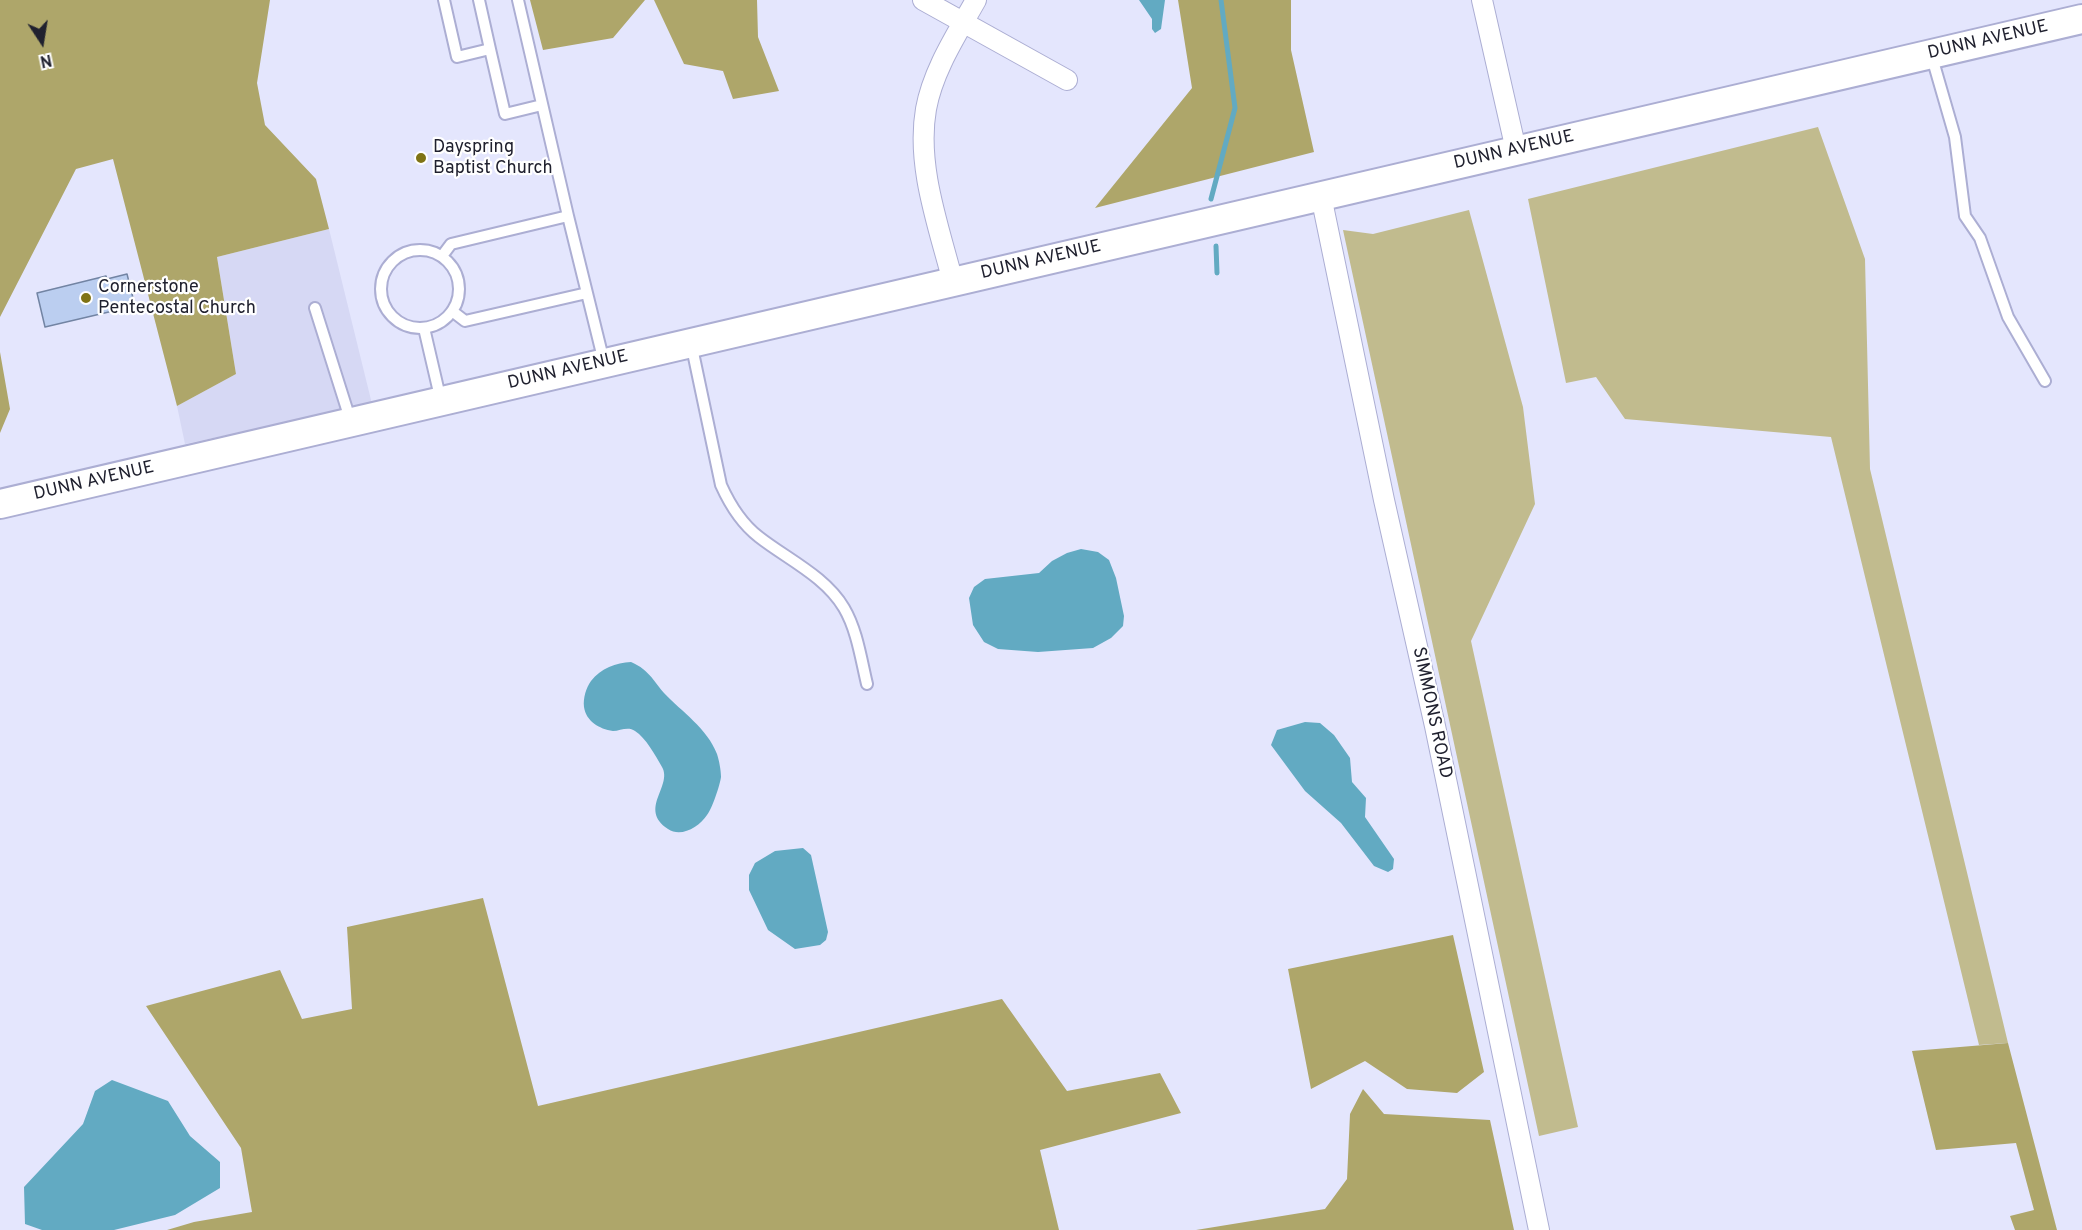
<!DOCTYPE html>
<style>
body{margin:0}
#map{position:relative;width:2082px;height:1230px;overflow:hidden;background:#e4e6fd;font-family:Overpass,sans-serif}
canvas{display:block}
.north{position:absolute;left:12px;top:12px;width:60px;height:60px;-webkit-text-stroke:4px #fff;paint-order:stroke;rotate:168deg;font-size:16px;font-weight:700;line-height:24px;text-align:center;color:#20212f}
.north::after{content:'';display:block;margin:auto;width:21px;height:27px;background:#20212f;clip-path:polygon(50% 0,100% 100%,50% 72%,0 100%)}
</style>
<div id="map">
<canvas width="2082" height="1230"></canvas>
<div class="north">N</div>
</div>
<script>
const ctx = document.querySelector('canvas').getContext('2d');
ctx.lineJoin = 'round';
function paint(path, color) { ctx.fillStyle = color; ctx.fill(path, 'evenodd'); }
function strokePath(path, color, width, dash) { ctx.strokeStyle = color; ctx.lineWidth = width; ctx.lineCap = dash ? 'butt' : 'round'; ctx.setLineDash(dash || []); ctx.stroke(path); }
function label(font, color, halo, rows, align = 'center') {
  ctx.font = font + ' Overpass,sans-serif'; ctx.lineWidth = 4.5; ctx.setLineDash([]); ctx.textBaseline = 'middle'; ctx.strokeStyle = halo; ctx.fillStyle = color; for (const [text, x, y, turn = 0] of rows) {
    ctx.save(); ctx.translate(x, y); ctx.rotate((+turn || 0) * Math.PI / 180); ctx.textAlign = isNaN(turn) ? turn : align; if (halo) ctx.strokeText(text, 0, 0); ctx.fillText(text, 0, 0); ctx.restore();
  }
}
paint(new Path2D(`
 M329,229L372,404L185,444L177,406L236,374L217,257Z`), '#d6d8f4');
paint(new Path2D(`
 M1818,127L1865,259L1870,469L2008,1043L1979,1045L1831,437L1625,419L1596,377L1566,383L1528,199Z
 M1469,210L1523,407L1535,504L1471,641L1578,1127L1539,1136L1343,230L1373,234Z`), '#c1bb8e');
paint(new Path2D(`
 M0,0H270L257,83L265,125L316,179L329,229L217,257L236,374L177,406L113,159L76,169L0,317Z
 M530,0H645L613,38L543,50Z
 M654,0H757L758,37L779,91L733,99L723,71L684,64Z
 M1178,0H1291V50L1314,152L1095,208L1192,88Z
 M0,352L10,409L0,433Z
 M483,898L538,1106L1002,999L1067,1091L1160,1073L1181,1113L1040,1150L1059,1230H167L194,1222L252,1212L241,1148L146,1006L280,970L302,1019L352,1009L347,927Z
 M1453,935L1484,1072L1457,1093L1407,1089L1365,1061L1311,1089L1288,969Z
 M2008,1043L2057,1230H2015L2010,1216L2034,1210L2016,1143L1936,1150L1912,1051Z
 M1363,1089L1384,1114L1490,1120L1514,1230H1196L1325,1209L1347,1179L1350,1114Z`), '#aea66a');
paint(new Path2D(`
 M1139,0H1165L1161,29L1155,33L1152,29V19Z
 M1081,549L1098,552L1109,560L1116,578L1124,616L1123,626L1111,638L1093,648L1038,652L998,649L984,642L973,625L969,598L974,587L985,579L1039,573L1052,561L1067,553Z
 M631,662C635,664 640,666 643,669C651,675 657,685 664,693C682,712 707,728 717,754C719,760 721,770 721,777C720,785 712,809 707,815C699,827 681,838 668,829C638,809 673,786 662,767C655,755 646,738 635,731C628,726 620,731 613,731C599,729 586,721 584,707C583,698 586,688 591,681C601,668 616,663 631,662Z
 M1305,722L1320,723L1334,735L1350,758L1352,782L1366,798L1365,817L1394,859L1393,869L1388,872L1374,866L1341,823L1305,791L1271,745L1277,730Z
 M803,848L811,855L828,932L826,940L820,945L795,949L768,930L749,890V875L755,863L775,851Z
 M112,1080L168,1101L190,1136L220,1162V1188L175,1215L114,1230H42L25,1224L24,1187L83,1124L95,1091Z`), '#62aac2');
strokePath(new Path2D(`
 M1211,199L1235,108L1221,0
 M1216,246L1217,273`), '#62aac2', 5);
const building = new Path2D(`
 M127,274L134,302L112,308L113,311L45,327L37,293L106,276L107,279Z`);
paint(building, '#bbcef0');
strokePath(building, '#7284a3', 1.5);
const service = new Path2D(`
 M444,0L457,57L490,49L505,114L542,105
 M479,0L490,49
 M518,0L568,216
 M1931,54L1955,137L1965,216L1980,238L2008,317L2045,381
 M381 289a39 39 0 1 1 78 0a39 39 0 1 1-78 0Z
 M442,256L451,244L568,216L604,362
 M315,308L351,422
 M452,311L465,321L587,293
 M424,328L441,401
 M691,343L721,485C730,505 742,524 759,537C787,559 825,576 844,608C857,630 861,659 867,684`);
const minor = new Path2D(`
 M923,0L1067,80
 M1482,0L1516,150
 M1321,196L1384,500L1435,726L1539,1230
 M953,282C939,227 916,166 926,109C933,70 957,34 976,0`);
const secondary = new Path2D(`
 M0,504L2082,19`);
strokePath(service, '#acaed3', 14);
strokePath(minor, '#acaed3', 22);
strokePath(secondary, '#acaed3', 32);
strokePath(service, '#fff', 10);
strokePath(minor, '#fff', 20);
strokePath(secondary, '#fff', 28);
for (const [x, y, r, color] of [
 [421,158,6,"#7f7315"],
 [86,298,6,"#7f7315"]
]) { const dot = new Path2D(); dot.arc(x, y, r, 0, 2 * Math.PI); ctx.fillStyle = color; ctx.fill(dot); strokePath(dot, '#fff', 2); }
label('18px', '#20212f', '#fff', [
 ["DUNN AVENUE",1988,41,-13],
 ["DUNN AVENUE",1514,151,-13],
 ["DUNN AVENUE",1041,261,-13],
 ["DUNN AVENUE",568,371,-13],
 ["DUNN AVENUE",94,482,-13],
 ["SIMMONS ROAD",1431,713,78]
]);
label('18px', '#20212f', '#fff', [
 ["Dayspring",433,148],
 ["Baptist Church",433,169],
 ["Cornerstone",98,288],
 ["Pentecostal Church",98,309]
], 'left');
</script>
